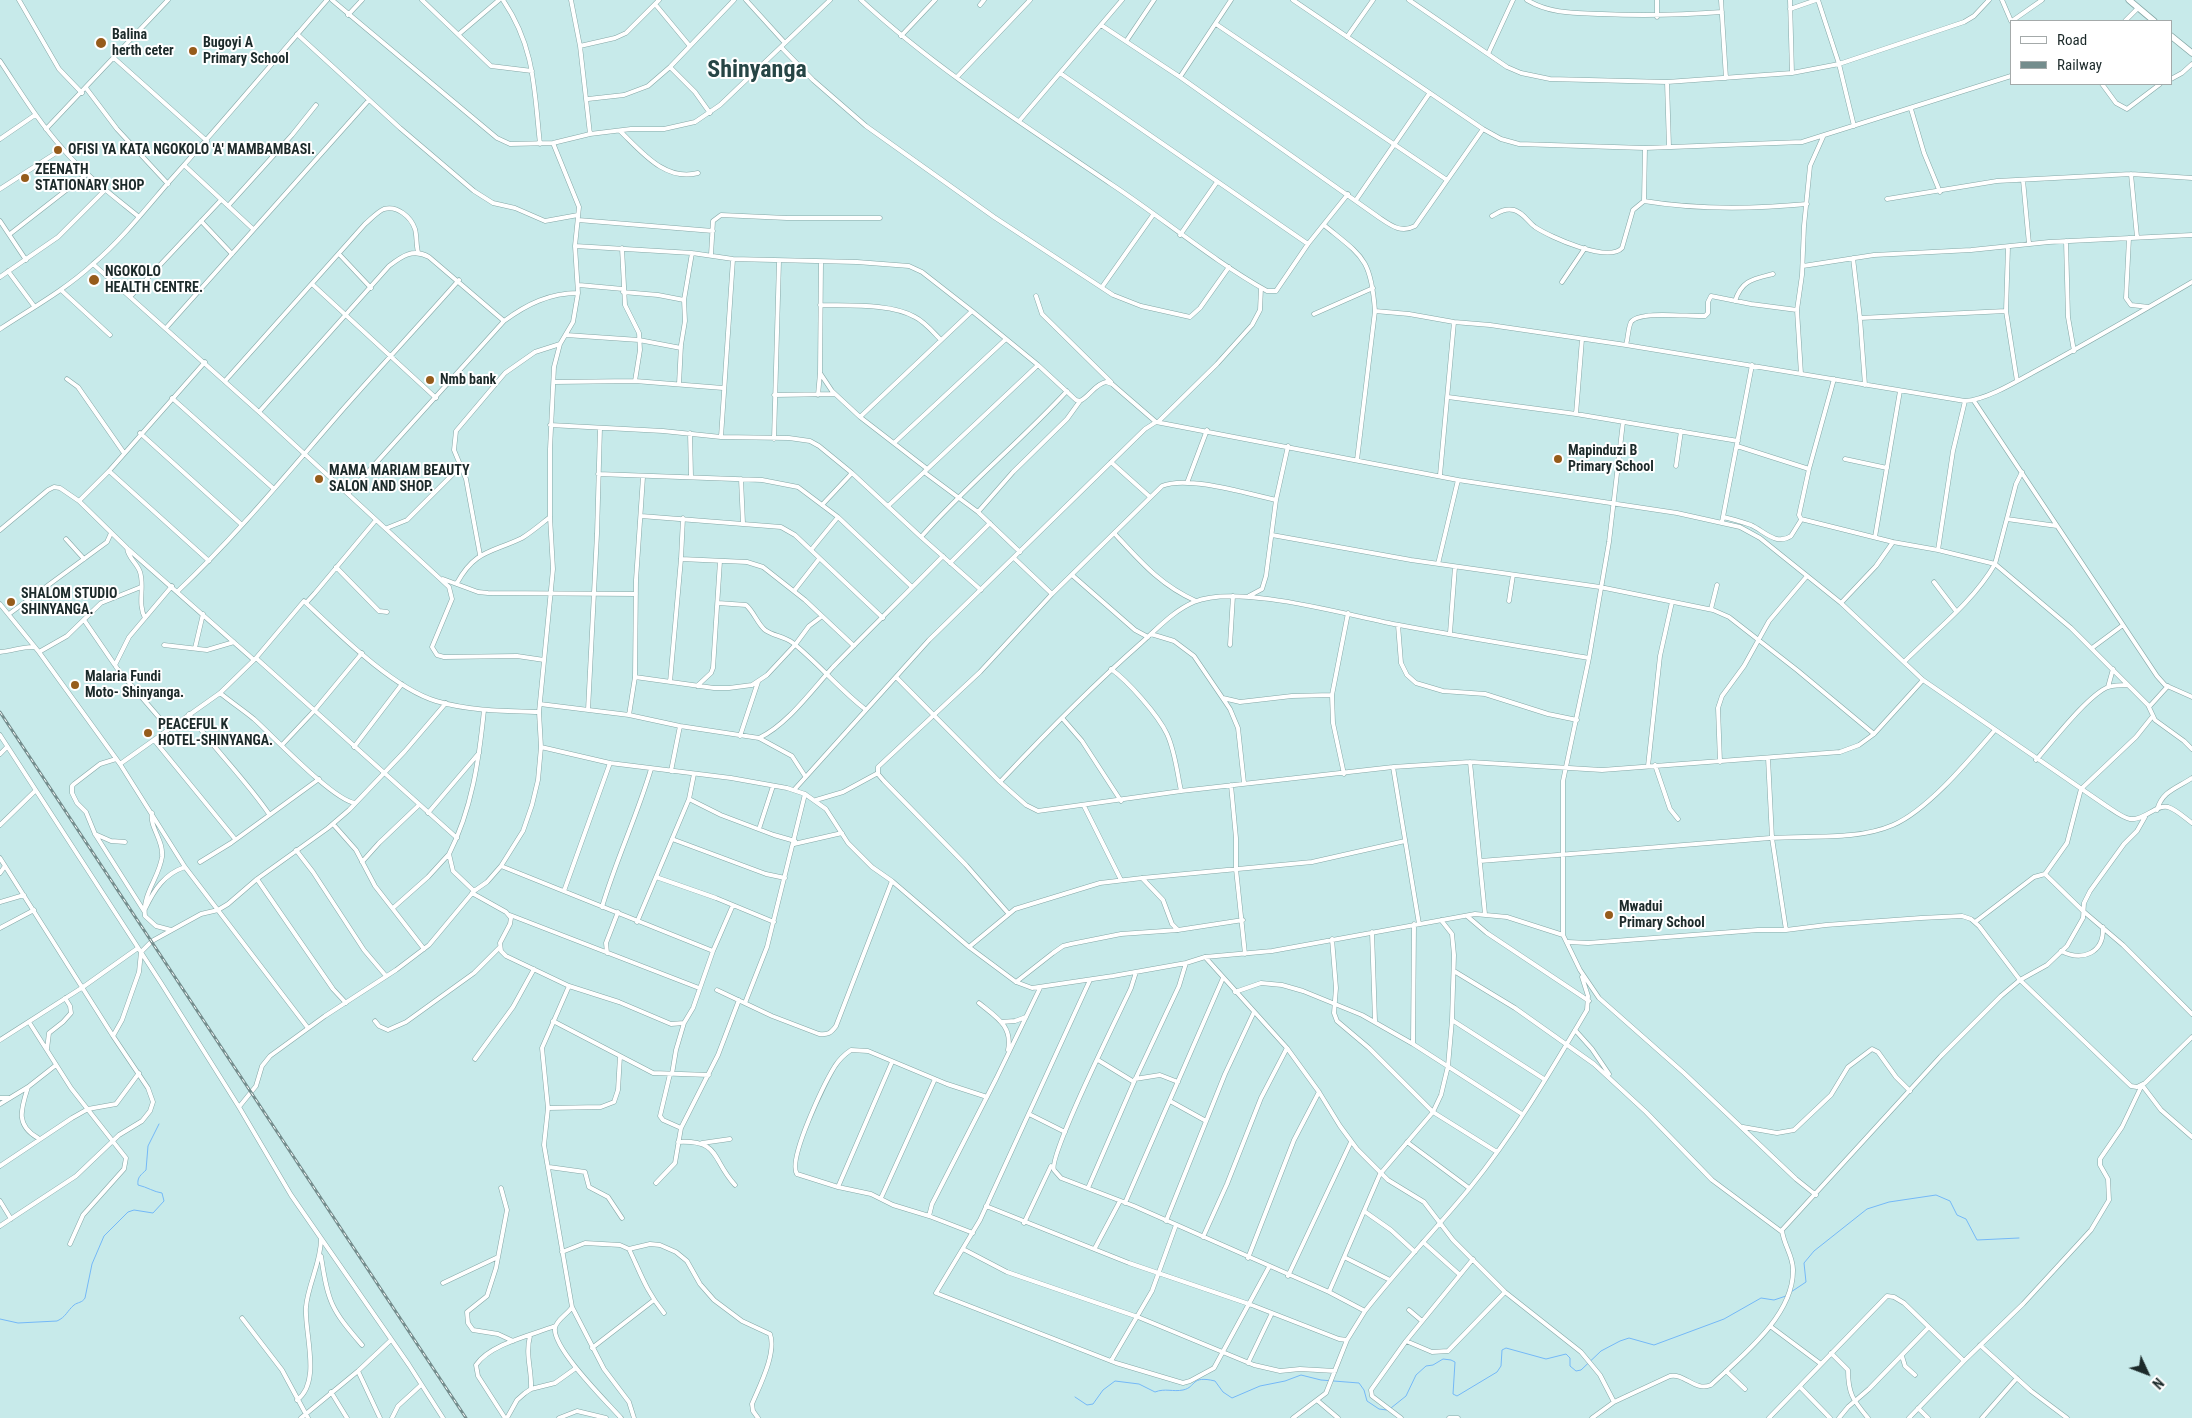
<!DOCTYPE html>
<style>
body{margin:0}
#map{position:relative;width:2192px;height:1418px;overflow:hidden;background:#c7eaea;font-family:"Roboto Condensed",sans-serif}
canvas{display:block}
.legend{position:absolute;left:2010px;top:20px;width:162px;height:65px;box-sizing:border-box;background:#fff;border:1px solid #a4aaaa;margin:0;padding:6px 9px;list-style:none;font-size:15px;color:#1c2a2a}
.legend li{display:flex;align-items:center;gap:10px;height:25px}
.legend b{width:25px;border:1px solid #a4aaaa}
.north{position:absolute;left:2122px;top:1348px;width:50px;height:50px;-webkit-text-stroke:4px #fff;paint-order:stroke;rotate:133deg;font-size:14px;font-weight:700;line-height:20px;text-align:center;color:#1c2a2a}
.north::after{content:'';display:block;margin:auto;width:18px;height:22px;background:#1c2a2a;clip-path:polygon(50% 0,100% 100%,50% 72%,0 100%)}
</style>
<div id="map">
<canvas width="2192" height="1418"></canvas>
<ul class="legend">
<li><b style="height:6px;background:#fff"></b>Road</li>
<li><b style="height:6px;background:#748d8d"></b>Railway</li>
</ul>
<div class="north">N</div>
</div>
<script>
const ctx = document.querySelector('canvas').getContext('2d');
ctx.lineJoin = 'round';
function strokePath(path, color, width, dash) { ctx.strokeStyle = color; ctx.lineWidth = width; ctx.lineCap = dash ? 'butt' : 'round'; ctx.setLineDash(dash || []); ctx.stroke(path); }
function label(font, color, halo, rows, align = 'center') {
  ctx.font = font + ' "Roboto Condensed",sans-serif'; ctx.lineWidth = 4; ctx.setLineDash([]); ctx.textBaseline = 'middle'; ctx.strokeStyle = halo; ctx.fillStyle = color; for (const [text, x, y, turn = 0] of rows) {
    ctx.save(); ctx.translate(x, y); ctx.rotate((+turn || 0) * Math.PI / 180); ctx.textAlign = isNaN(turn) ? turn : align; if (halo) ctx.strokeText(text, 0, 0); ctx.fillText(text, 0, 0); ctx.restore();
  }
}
strokePath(new Path2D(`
 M1791,1292L1806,1282L1804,1263L1814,1251L1867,1209L1889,1202L1936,1195L1950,1201L1957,1215L1966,1219L1977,1240L2019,1238
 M0,1319L18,1323L57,1321C66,1317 67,1311 74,1305C78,1302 82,1303 85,1298L92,1264L104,1236L128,1212L134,1210L153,1213L164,1201L162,1193C154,1192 147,1187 138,1185C137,1177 141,1175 146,1170L148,1146L159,1124
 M1075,1397L1087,1405L1093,1404L1103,1390L1115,1381L1139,1384L1155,1392C1165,1388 1173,1392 1183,1390C1197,1387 1190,1375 1215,1381L1223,1392L1232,1398L1260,1386L1285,1381L1301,1375L1321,1380L1359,1383L1364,1390L1367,1401L1379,1409L1387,1410
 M1391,1408L1406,1396L1416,1375L1426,1366L1433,1365L1443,1359L1451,1360L1455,1362L1453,1394L1457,1396L1497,1372L1501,1366L1502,1350L1506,1348L1546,1359L1566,1354L1570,1358V1366L1576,1371L1581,1370L1601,1351L1620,1341L1629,1338L1654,1345L1724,1319L1761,1298L1774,1300L1786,1296`), '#74b8f7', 1);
const street = new Path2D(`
 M19,0L59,69L82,93
 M332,0L497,138L510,144L553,143L590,134L631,129H664L695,122L720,105L830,0
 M422,0L491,66L532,71
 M503,0C535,47 534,89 540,144
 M571,0L580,46L590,134
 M746,0L785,43
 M861,0C937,70 1026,126 1111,184C1164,219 1212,260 1267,291H1276L1308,244L1348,194
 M1293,0L1483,129L1501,139L1519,144L1645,148L1802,142L2011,76
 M1409,0L1507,67L1521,73L1550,79L1667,82L1792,73L1839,64L1964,22L1974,16L1989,0
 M1527,0C1550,14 1576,13 1602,14C1642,16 1681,15 1722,12
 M1657,0V17
 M1721,0L1726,78
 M1790,0L1792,73
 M1818,0L1839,64L1854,126
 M2002,0L2011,21
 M655,4L689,45
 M980,5L984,0
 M1790,9L1816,0
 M348,15L362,0
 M2012,21L2042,0
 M2125,21L2138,8
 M1216,24L1447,180
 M1101,25L1180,77L1377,216C1389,224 1400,234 1415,226L1483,129
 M297,34L400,128L474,191L493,203L515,208L545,221L578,215
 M459,34L499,0
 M901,36L935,0
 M1347,37L1373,0
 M1127,40L1154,0
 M580,46L615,38L626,33L659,0
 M781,47L813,80L866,126L994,217L1113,295L1141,306L1190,317L1200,308L1229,267
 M1488,54L1513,0
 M114,58L207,141
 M0,61C20,91 38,121 62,148C84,174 112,195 139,217
 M670,67L695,92L710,113
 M1060,73L1308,244
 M957,77L1030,0
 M1180,77L1231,0
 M2171,79L2182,73L2192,64
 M1667,82L1669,147
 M2102,84L2116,103L2127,109L2160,84
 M86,88L117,129L168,184
 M588,99L624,95L648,86L670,67L734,0
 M1911,109L1924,153L1940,192
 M1020,120L1122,0
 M46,129L168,0
 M620,131C641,151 665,182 698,173
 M0,139L35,115
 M184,165L253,229
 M2131,174L2137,237
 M2023,180L2029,244
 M0,189L62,149
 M1887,199L1997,181L2131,174L2192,178
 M1356,200L1429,94
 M1644,201L1645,148
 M228,206L292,135L316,105
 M1492,216C1499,212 1505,208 1514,210C1524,213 1527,221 1535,227C1550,237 1608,263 1622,248L1633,210L1644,201C1698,210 1753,209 1807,204
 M578,220L713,231
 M0,221L26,260
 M201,221L232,254
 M1324,225C1363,257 1371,258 1375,311L1357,460
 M10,234L87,174
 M1180,235L1217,182
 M2129,238L2126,298L2131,305L2149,307
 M2066,241L2068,317L2074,351
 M575,246L692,253L733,259L857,262L909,266L922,272L972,311L1038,365L1076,400L1080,401C1090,396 1095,384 1106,382L1112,384L1156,422
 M2008,247L2006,311L2017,381
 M622,248L625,305L639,333L640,350L635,381
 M339,254L371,288
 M711,255L713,221L721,215L787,218H880
 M1853,258L1860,318L1865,385
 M821,263L820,373L832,391L860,417L926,468
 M93,264L259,412L449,587L452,599L432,647L437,655L444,657L517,656L544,660
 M1803,266L1874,255L1971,250L2049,242L2192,235
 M8,271L34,306
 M0,277L58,237L105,190
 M1562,282L1585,248
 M312,284L436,398
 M579,285L623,289
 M1102,287L1153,215
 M61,290L110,335
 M623,292L658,295L684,300
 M1036,296L1042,314L1111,382
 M130,297L221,200
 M1735,301C1742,280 1753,279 1773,274
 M820,305C847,306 891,303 915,317C925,322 933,332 941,340
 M1375,311L1409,314L1454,322L1490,325L1626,345L1965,401C1985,400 2014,383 2032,373C2086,344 2139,313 2192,282
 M1314,314L1373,288
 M1860,318L2006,311
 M166,328L369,100
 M0,329C32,308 65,290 93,264C121,240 144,211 168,183C222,123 274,61 327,0
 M566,335L639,340L681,348
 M1626,345C1628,338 1628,328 1631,322C1639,310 1690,317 1705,316L1708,313V302L1711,296L1751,304L1797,310
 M1801,374L1797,310L1802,275L1804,226L1810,166L1823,137
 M67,379L78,387L124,453
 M1834,379L1809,469L1799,515L1801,519L1893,542L1938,550L1995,564L2071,628L2148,705L2155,720L2184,741L2192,749
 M225,381L365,224C371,219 377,212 384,209C397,205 411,217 415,229C417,236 416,245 418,252
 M554,382L635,381L723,388
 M679,384L681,345L685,321L684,300L692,253
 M774,395L835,394
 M818,395L820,373
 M1448,397L1576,414L1738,441
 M172,398L274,489
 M1974,401L2157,676L2165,685L2192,697
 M259,412L389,266C402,256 413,248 429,257L504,321
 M1576,414L1582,339
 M860,417L972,311
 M1158,422L1217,364L1252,325L1260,310L1261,288
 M550,425L663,431L721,437L789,438L810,441L819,446L852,473L921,537L981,590
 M140,433L242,525
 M690,433L691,476
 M721,437L733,259
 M774,439L779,261
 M894,443L1006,339
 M1737,446L1809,469
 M1845,459L1887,468
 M1111,462L1149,496
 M1676,466L1681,431
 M109,471L209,561
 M924,472L978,512L1020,552
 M598,474L762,480L798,487L838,517L912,587
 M1440,475L1454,322
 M741,479L743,523
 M1187,483L1207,430
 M348,494L504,321C527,304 550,293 578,293
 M79,501L109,471L205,362
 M822,505L852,473
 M888,506L1038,365
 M978,512L1013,472L1067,419L1080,401
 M641,516L781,527L795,535L883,618
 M1723,517C1733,519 1742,522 1751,525C1764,531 1776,546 1791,536L1801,520
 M2007,519L2057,526
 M1722,522L1752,365
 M387,528L407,520L460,467
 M0,530L48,490L54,487L60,488L79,501L127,548L254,660
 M1114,533C1140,561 1160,585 1196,601
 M1272,535L1411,560L1600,587L1713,610L1729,617L1797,670L1874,734
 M921,537C967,485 1020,442 1067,391
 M1875,537L1900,391
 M66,539L84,559
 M127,548C128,558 137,563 140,572C145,587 137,603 145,618
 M811,550L838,517
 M1938,550L1953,451L1965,401
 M480,555L466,479L454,450L456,431L505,373L535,352L560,344
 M1014,558L1052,594
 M681,559L747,562L763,567L805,600L854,646
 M950,563L990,523
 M1438,564L1458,480
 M336,567L379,611L387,612
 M1072,575L1135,630L1148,637
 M443,579L478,592L488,593L636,594
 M1934,582L1956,611
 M457,583C475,550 491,553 522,538C532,532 541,524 550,517
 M178,591C238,534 290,470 344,408C382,365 421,323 459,280
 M794,591L819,559
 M1249,596L1262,589L1266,576L1276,500L1288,446
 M1509,601L1513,575
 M306,603C339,634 393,688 436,701C469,711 505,711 539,712
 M718,603L746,605C754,612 757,623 765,630C773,636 784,636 793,643C819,664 839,689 865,709
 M1841,603L1876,566L1893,542
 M0,604L39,652L120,764L185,867L308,1028
 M1711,609L1717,585
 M9,614L107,542L111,533
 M84,620L119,671L169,729
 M1398,625L1401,663L1407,675L1416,683L1443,691L1485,694L1548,714L1577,720
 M1450,633L1455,567
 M1151,634L1174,641L1194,656L1230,709L1238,728L1244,783
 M164,645L207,650L234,642
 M1230,645L1233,596
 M195,648L203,614
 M2092,648L2123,625
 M0,652C13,651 23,646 35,647
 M39,652L67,636L101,603L141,587
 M256,658L457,838
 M1904,662C1935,631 1973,602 1995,564L2016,484L2022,472
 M115,665L129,637L172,586
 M1111,669C1128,681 1158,715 1167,734C1175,751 1177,772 1181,791
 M635,677L714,688H729L752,685L767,675L795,645L809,626L821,617
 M896,677L1000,782L1026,805L1038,811L1181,791L1393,767L1470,762L1602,770L1840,752L1859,745L1874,734L1923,680
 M670,682L681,559L683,518
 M697,686L711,673L713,668L720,561
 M2108,687L2113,669
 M220,693C231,702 243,710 254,719C274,737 333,800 355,803
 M1223,698L1240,702L1292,696L1332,695
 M540,704L629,715L680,726L759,738C787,725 812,690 833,667C869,630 906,594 943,556
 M2149,707L2168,686
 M588,710L597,534L600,428
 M189,714C214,749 245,779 269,814
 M629,715L635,677L636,580L643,477
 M1063,719L1082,741L1121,801
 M0,735L161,983L239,1107L291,1195L409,1365L443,1418
 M740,736L758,682
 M759,738L792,756L805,776
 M154,740L235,839
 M282,745L314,711L362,653
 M354,747L402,684
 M541,747L610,763L731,778L787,788L805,794L826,809L848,843L872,867L892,881L969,947L1016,982L1032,988L1113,976L1186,963L1205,957L1272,951L1475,914L1507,917L1563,935L1580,970L1599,998L1684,1073L1796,1179L1816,1195
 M0,754L7,747
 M1768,758L1772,838L1786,930
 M116,759L100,764L74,784L72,786V793L77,803L86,812L95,834L144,911
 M2036,760C2053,741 2087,696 2108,687C2115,685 2121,685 2128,685
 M1470,762L1485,914
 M1720,762L1718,708L1722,696L1744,666L1769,621L1807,576
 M120,764L220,693L256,658L304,601L306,603L315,593L376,520
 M1655,765L1670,809L1678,819
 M1648,766L1660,656L1672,602
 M1393,767L1419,924
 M671,771L680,726
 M1344,774L1333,723L1332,695L1348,613
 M1000,782C1045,734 1091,687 1140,644C1157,629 1173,611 1194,602C1238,583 1350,616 1399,625C1462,637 1526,647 1589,658
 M1231,785L1236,838V869L1245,954
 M794,790L929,640L1145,429L1156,422L1458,480L1677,513L1740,527L1760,538L1841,603L1923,680L2105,805C2113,810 2121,817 2130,819C2144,821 2156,804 2168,807C2177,810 2185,818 2192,823
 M689,799L721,815L774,835L795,841
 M816,800L843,792L878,773
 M1084,806L1121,880
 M2157,810C2162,791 2177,788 2192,778
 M152,813C149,827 164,840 162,857C159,878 142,894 145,916L156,926L171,930
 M428,813L479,753
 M333,824L356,850L375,886L424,949
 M0,825L35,791
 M759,829L773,786
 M95,834L111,841L125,842
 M672,839L766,874L785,878
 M794,844L842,833
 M296,850L313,872L364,950L386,976
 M0,858L113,1036L148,1088L153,1102L150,1111L142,1121L119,1135L76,1176L0,1226
 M1480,861C1577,854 1673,846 1770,838C1809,835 1856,841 1893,825C1928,810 1970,759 1995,730
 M200,862L231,843L319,779
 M362,862L379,843L419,805
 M501,866L713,951
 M0,873L5,866
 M2045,874L2067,843L2081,789L2136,737L2152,717
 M656,877L716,898L774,922
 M1142,878L1163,900L1172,924L1178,930
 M257,879L333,989L346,1003
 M474,891L453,871L449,854C472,809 479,760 484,710
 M564,891L610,763
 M472,893L506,912L511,918L510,924L500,943L501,951L506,956L569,986L542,1048L548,1108L544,1145L572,1307C568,1314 556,1320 555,1328C552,1348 607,1402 621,1418
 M0,902L24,895
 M602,907C616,860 637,816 651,769
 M393,908L428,877L449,854
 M145,909C154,890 164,874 185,867
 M1008,913L966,865L884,781L878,774V767L980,672L1052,594L1162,486C1187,475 1248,494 1276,500
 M510,915L699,988
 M1467,916L1487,933L1589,1001
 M637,922L689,799L694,774
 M1975,922L2034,877L2045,874L2083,911L2123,945L2192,1014
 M0,928L34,910
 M1372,932L1375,1021
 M1563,935V781L1589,658L1609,542L1623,422
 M1332,939L1336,988L1334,1013L1337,1021L1369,1048L1433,1112L1497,1152
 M1568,942L1588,943L1758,930H1786L1826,925L1921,918L1962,916L1971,919L1979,926L2020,980L2131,1086L2137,1087L2145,1083L2192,1037
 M969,947L1015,909L1100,883L1142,878L1312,862L1405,841
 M2061,951C2083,962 2104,953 2103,927
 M607,953L606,943L618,912
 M1205,957L1287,1048L1319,1092L1340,1126L1357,1149L1388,1180L1424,1202L1453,1240L1505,1292L1581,1352L1600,1375L1614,1402
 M1454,971L1515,1008L1594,1064L1646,1112L1712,1180L1782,1232
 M1136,972L1131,988C1120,1012 1048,1156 1054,1170L1061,1178L1134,1206L1329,1292L1365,1311C1398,1269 1435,1230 1469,1189C1514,1134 1551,1071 1587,1010L1588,996L1582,977
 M1090,980L980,1220L936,1293L1116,1363L1183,1383L1190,1381L1214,1368L1269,1267
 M1016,982L1053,953L1063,946L1071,944L1121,934L1178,930L1243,920
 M569,986L619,1002L671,1024L684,1023
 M717,990L772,1016L819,1034C828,1035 831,1033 836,1026L892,881
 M1235,992L1261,983L1282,985L1303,991L1362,1015L1413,1044L1522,1114
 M745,1003L767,947L805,794
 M979,1003C996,1017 1013,1026 1008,1050
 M1452,1020L1544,1079
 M375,1021L379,1026L388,1030L406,1022L474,973L500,947
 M553,1021L653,1073L709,1075
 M29,1022L71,1088L126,1158L124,1169L83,1215L70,1244
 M1001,1022L1015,1021L1026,1017
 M1575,1030L1592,1049L1609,1074
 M113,1036L122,1020L139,972L141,952L152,941L201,914L218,910L228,904L257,879L328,828L349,810L405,751L446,703
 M0,1040L83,987L138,948
 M1413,1044L1414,924
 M47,1049L49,1033L63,1022L71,1013L70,1006L65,998
 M475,1059L513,1007L534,969
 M1098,1060L1134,1082
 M670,1074L660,1116L663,1120L681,1128
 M672,1074L676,1050L684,1023L693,1008L713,951L733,905
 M1135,1079L1160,1075L1178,1082
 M28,1087C21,1109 15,1125 38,1138
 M0,1098H9
 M1170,1101L1206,1121
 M0,1104L28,1087L56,1065
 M239,1107L256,1086L262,1066L270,1056L325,1016L396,970L429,945L474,891L487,882L501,866L523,831L532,805L538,780L541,747L539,712L553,569L550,517V449L554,367L560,344L573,322L578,293L575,246L579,207L553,143
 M548,1108L601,1107L614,1102L618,1090L620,1056
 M1029,1114L1065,1132
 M1743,1127L1777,1133L1794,1130L1831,1095L1848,1067L1872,1049L1878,1052L1896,1077L1910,1091
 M678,1142C721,1140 711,1159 735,1185
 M1407,1142L1469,1188
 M702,1143L730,1139
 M0,1166L72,1118L88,1109L116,1104L139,1073
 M549,1167L585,1172L589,1187L608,1197L622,1218
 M656,1183L675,1163L681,1128L718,1055L739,1000
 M838,1187L892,1062
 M501,1188L507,1210L496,1268L487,1296L467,1312L468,1323L473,1330L498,1334L513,1341
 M1088,1188L1134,1082L1179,986L1186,963
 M881,1198L935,1079
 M0,1201L11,1219
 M1125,1203L1223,978
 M986,1206L1129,1263L1249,1304L1339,1339L1347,1340L1365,1311
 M1364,1211L1391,1230L1415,1252
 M929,1216L932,1204L996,1079L1040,988
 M1166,1221L1225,1074L1254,1012
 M1024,1223L1051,1166
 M973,1233L929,1216L893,1205L871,1194L838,1187L797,1174C787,1160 825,1082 835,1066C839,1060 845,1054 851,1050L868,1051L947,1084L987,1097
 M1203,1237L1227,1184L1261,1098L1287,1048
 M1423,1242L1460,1275
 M1095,1248L1120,1201
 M629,1249L650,1244L660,1245L676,1252L687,1261L700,1284L714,1300L742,1321L770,1334C777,1353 759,1387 752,1404L753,1411L758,1418
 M963,1249L1007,1272L1138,1317L1254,1365L1280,1371L1300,1369L1335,1371
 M562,1252L585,1243L620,1245L629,1249C641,1274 646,1291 664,1313
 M321,1256C328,1303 331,1309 362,1345
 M1248,1258L1294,1140L1319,1092
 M1346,1258L1390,1280
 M1288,1276L1351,1142
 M443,1283L498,1257
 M1329,1292L1380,1174L1433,1112L1441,1095L1448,1066L1452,1020L1454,955L1452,934L1441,920
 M572,1307L604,1369L629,1402L634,1418
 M1409,1310L1422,1321
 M242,1318L282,1370L308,1418
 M1770,1326L1821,1364
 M530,1336C525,1355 532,1370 531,1389
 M1406,1341L1432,1352L1448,1351L1505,1292
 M1980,1345L2031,1391L2067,1418
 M592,1348L654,1300
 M1831,1353L1848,1370C1848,1394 1853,1400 1868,1418
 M1902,1356L1905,1366L1915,1375
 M1111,1361L1152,1291L1176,1225
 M1248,1363L1272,1313
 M358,1371L380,1418
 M1726,1371L1745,1389
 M1800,1387L1830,1418
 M331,1392L347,1418
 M297,1400C322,1382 304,1332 306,1307C308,1284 321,1263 321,1239
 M1318,1401L1338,1418
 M1918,1408L1928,1418
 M301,1418L358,1371L391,1340
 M392,1418L398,1406L421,1385
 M505,1418L478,1376L476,1365C490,1344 532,1335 555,1326
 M507,1418L517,1400L525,1393L531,1389L555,1383L576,1368
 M559,1418L577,1411L606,1418
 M1293,1418L1326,1393L1347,1340
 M1401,1418L1372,1396L1371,1390L1406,1341L1473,1259
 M1449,1418H1458
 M1592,1418L1614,1402L1670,1376C1685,1373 1695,1392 1711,1385C1742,1356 1793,1316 1793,1271C1794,1257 1783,1244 1782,1230L1941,1056L2001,996L2020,980L2047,965L2067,946L2083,918L2084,903L2090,891L2124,844L2137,831L2145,817
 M1769,1418L1887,1296L1894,1297L1904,1303L1964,1361
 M1839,1418L1848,1407L1869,1389L1928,1328
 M1909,1418L1964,1361L2023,1304L2091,1230L2109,1200L2108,1179L2100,1165V1159L2122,1127L2142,1085L2161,1110L2192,1137
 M1982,1418L2017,1378`);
const secondary = new Path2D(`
 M2129,0L2154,21
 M2171,36L2192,53`);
strokePath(street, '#85a7a6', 5);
strokePath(secondary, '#85a7a6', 7);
strokePath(street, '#fff', 4);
strokePath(secondary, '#fff', 5.5);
const rail = new Path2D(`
 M0,712L466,1418`);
strokePath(rail, '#748d8d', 3);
strokePath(rail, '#fff', 1, [4]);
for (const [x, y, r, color] of [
 [101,43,6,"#965c1b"],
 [193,51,5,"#965c1b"],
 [58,150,5,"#965c1b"],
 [25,178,5,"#965c1b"],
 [94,280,6,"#965c1b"],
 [430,380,5,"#965c1b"],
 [1558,459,5,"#965c1b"],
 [319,479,5,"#965c1b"],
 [11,602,5,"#965c1b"],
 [75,685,5,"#965c1b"],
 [148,733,5,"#965c1b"],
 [1609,915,5,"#965c1b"]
]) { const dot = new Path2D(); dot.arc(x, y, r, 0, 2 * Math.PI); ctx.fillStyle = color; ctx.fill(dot); strokePath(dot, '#fff', 2); }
label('bold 14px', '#1c2a2a', '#fff', [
 ["Balina",112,35],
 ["herth ceter",112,51],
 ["Bugoyi A",203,43],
 ["Primary School",203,59],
 ["OFISI YA KATA NGOKOLO 'A' MAMBAMBASI.",68,150],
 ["ZEENATH",35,170],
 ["STATIONARY SHOP",35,186],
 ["NGOKOLO",105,272],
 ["HEALTH CENTRE.",105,288],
 ["Nmb bank",440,380],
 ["Mapinduzi B",1568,451],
 ["Primary School",1568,467],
 ["MAMA MARIAM BEAUTY",329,471],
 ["SALON AND SHOP.",329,487],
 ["SHALOM STUDIO",21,594],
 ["SHINYANGA.",21,610],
 ["Malaria Fundi",85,677],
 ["Moto- Shinyanga.",85,693],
 ["PEACEFUL K",158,725],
 ["HOTEL-SHINYANGA.",158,741],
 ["Mwadui",1619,907],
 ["Primary School",1619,923]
], 'left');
label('bold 24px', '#264545', '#fff', [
 ["Shinyanga",757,71]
]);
</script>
